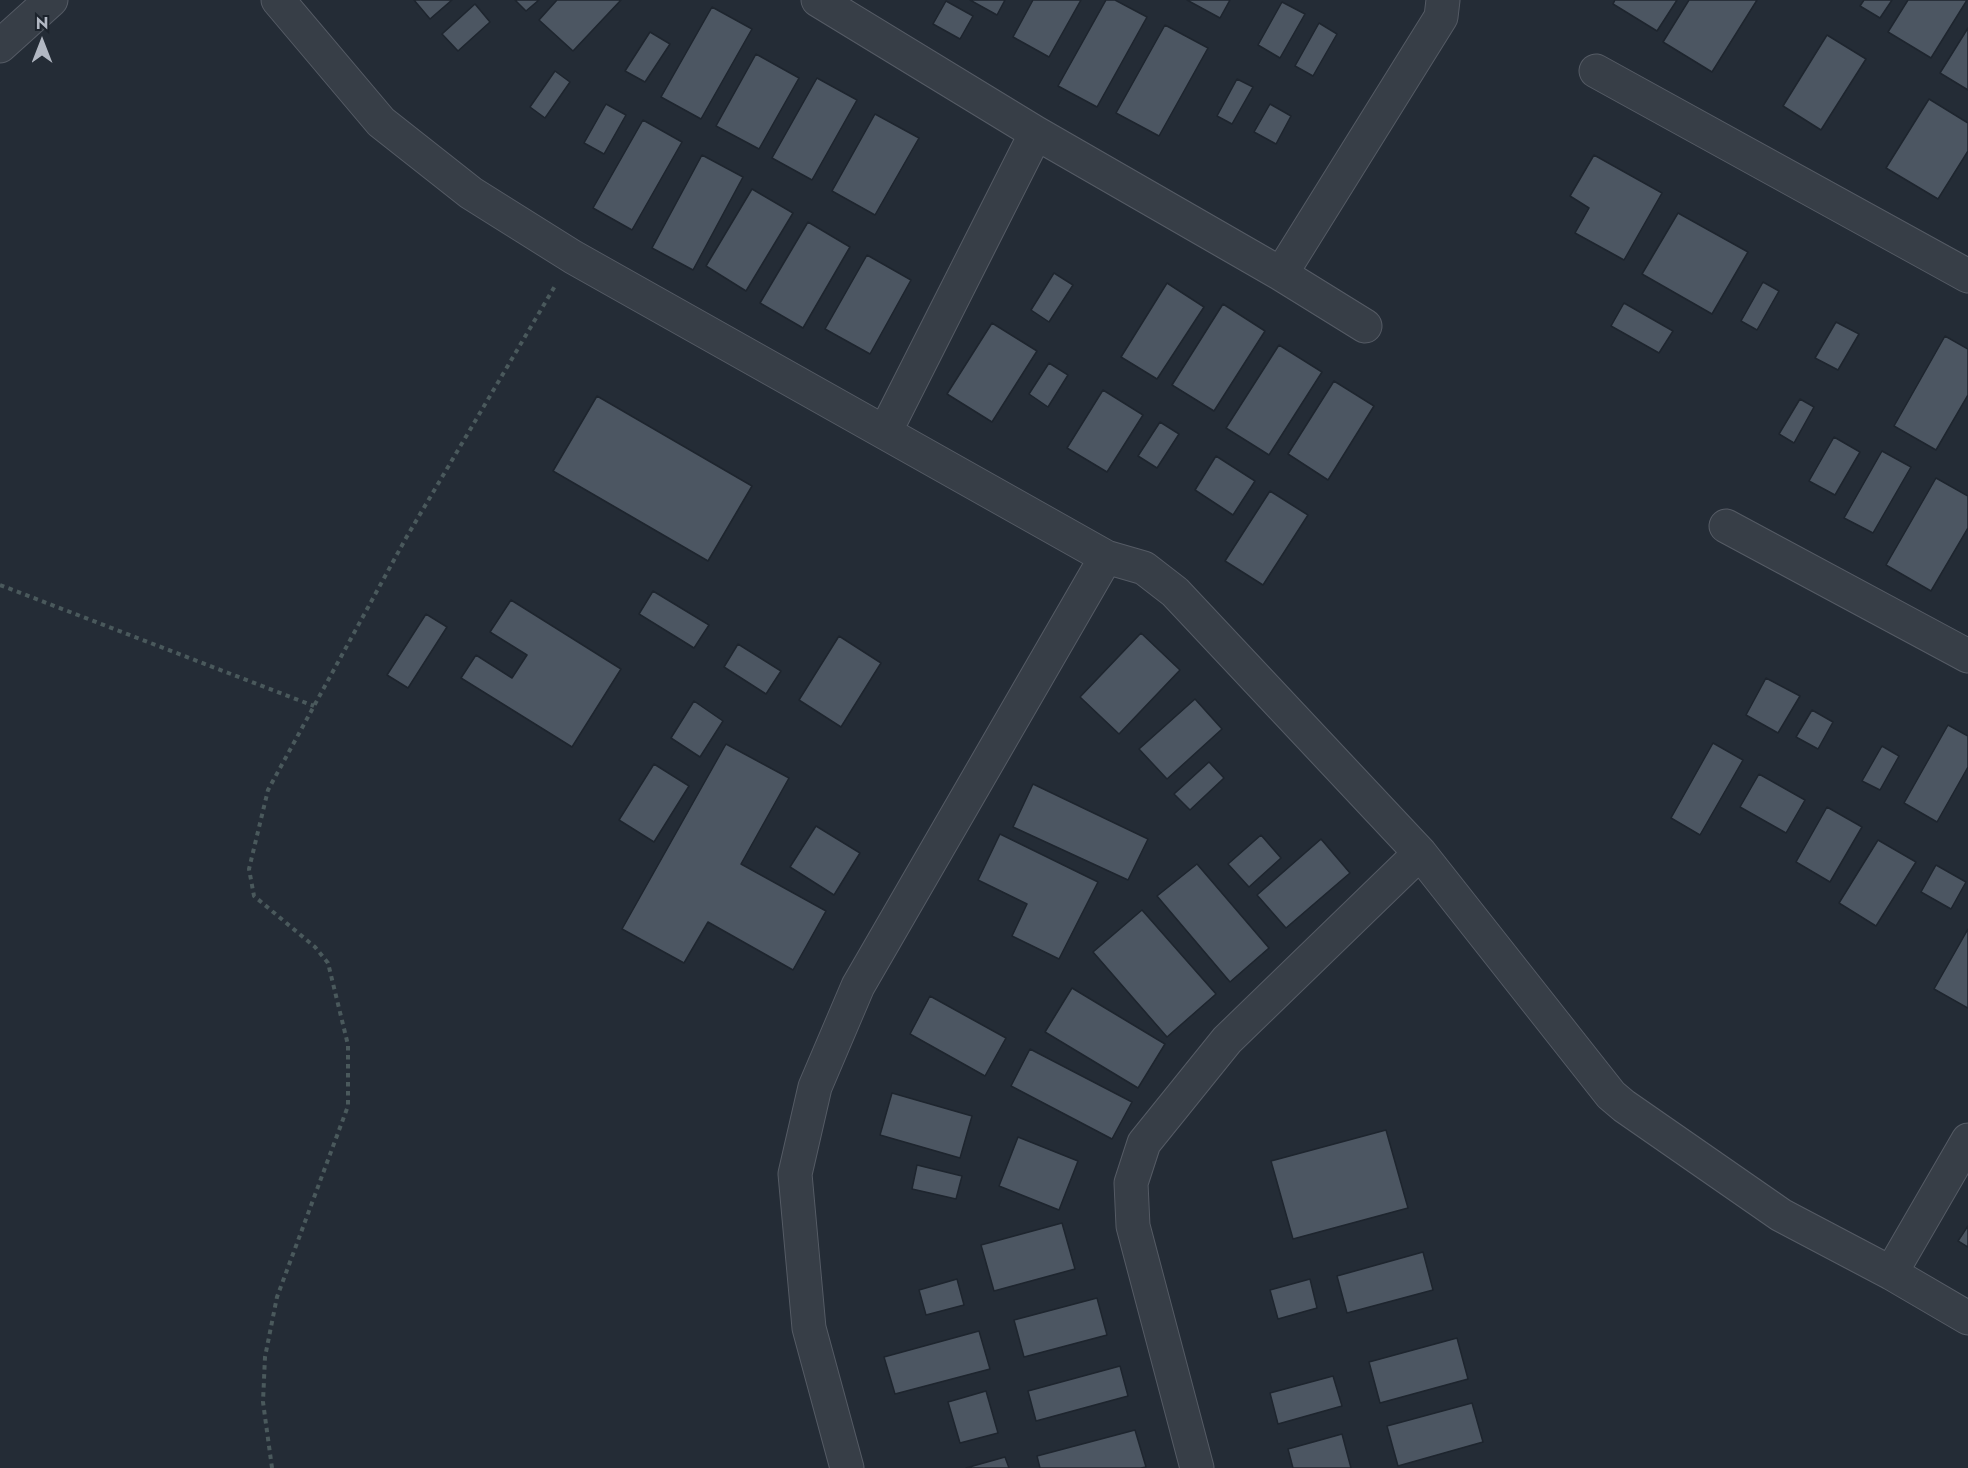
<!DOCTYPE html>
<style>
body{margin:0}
#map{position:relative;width:1968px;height:1468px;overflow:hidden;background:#242c36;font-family:Jost,sans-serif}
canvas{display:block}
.north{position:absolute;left:12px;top:12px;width:60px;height:60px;-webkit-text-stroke:4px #1c232c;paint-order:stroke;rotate:0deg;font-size:16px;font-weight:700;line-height:24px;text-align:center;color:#b2b8c3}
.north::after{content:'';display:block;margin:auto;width:21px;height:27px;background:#b2b8c3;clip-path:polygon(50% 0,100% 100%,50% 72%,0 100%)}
</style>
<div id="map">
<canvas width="1968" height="1468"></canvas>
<div class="north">N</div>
</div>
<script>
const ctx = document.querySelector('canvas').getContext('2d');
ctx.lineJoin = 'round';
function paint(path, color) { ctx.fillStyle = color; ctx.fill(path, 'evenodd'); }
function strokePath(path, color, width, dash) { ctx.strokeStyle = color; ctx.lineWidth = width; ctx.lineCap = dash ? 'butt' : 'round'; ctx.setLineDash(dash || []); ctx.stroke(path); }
const building = new Path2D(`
 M414,0H452L430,19Z
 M515,0H539L526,11Z
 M557,0H621L573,51L539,20Z
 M970,0H1005L997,15Z
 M1033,0H1081L1049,57L1013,37Z
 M1106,0H1115L1147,17L1097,107L1058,86Z
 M1187,0H1230L1220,18Z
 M1615,0H1677L1657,31L1613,4Z
 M1689,0H1757L1712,72L1663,42Z
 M1864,0H1892L1880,18L1860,6Z
 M1908,0H1967L1931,58L1888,32Z
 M946,1L973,16L960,39L933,24Z
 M1282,2L1305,14L1280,58L1258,45Z
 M475,4L490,22L458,51L442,34Z
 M712,7L752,29L701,119L661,97Z
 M1319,23L1337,34L1313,76L1295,66Z
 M1165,25L1208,48L1159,136L1116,113Z
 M1968,28V90L1940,73Z
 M650,32L670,44L645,82L625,71Z
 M1827,35L1866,59L1821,130L1783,106Z
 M756,54L799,78L759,149L716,126Z
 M555,71L570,82L545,118L530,107Z
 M817,78L857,100L812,180L772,158Z
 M1237,79L1253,87L1232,124L1217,116Z
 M1929,99L1968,123V151L1938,199L1886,168Z
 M606,104L626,115L604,154L584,143Z
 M1270,104L1291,116L1276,144L1254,132Z
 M875,114L919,138L875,215L832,191Z
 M643,120L682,142L632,230L593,208Z
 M702,155L743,177L693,270L652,248Z
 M1594,155L1662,193L1624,260L1575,233L1589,208L1570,196Z
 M752,189L793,213L746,291L706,266Z
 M1678,213L1748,252L1712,314L1642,274Z
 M808,222L850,247L803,328L760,303Z
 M867,255L911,280L870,354L825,329Z
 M1054,273L1073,285L1049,322L1031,310Z
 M1763,282L1779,291L1757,330L1741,321Z
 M1167,283L1204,307L1157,379L1121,357Z
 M1624,303L1673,331L1659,353L1611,326Z
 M1223,304L1265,331L1214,411L1172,385Z
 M1836,322L1859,334L1838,370L1815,358Z
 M992,323L1037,351L992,422L947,394Z
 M1945,336L1968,349V395L1936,450L1894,426Z
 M1279,345L1322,372L1269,455L1226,428Z
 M1049,363L1068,375L1048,407L1029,394Z
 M1334,381L1374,406L1328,480L1288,454Z
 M1103,390L1143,415L1107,472L1067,448Z
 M597,396L752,486L708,561L553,471Z
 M1800,399L1814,407L1794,443L1779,434Z
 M1160,422L1179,434L1157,468L1138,456Z
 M1834,437L1860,452L1835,495L1809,481Z
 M1882,451L1911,467L1873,533L1844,518Z
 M1216,456L1255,481L1233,515L1195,490Z
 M1936,478L1968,496V528L1931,591L1886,565Z
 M1270,491L1308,515L1263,585L1225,561Z
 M653,591L709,625L694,648L639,614Z
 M511,600L621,669L572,747L461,678L476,655L512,678L527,655L490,632Z
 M426,614L447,627L408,688L387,675Z
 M1141,633L1180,670L1119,734L1080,697Z
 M839,636L881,663L841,727L799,700Z
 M738,644L781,671L766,694L724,667Z
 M1766,678L1800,696L1778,733L1746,715Z
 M1195,699L1222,729L1167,779L1139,749Z
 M694,701L723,721L700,757L671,738Z
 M1812,710L1833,722L1818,749L1796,737Z
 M1948,725L1968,736V767L1937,822L1904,803Z
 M1713,743L1743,760L1700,835L1671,818Z
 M726,744L789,778L741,864L826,911L793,970L708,922L684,963L622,929Z
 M1882,746L1899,756L1880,790L1862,781Z
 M1209,762L1224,778L1190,810L1174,794Z
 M654,764L689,786L654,842L619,820Z
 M1759,774L1805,800L1786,833L1740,807Z
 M1033,784L1148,839L1128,880L1013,827Z
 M1827,807L1862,827L1830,882L1796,862Z
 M816,826L860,853L834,895L790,867Z
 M1000,834L1098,882L1059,959L1012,936L1027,904L978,880Z
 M1261,835L1281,858L1249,887L1228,864Z
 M1321,839L1350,873L1286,928L1257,895Z
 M1878,840L1916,862L1876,926L1839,903Z
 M1197,864L1269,948L1230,982L1157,896Z
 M1936,865L1966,882L1951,909L1921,892Z
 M1142,910L1216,994L1167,1037L1093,952Z
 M1968,929V1008L1934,989Z
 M1072,988L1165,1044L1138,1088L1045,1032Z
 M930,996L1006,1038L985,1076L910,1034Z
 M1030,1049L1132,1102L1112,1139L1011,1086Z
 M892,1093L972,1116L960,1158L880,1135Z
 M1386,1130L1408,1208L1293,1239L1271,1161Z
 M1018,1137L1078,1161L1059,1210L999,1186Z
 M917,1165L962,1176L956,1199L912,1189Z
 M1062,1223L1075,1269L994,1291L981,1245Z
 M1968,1226V1247L1958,1241Z
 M1423,1252L1433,1290L1347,1313L1337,1276Z
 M957,1279L964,1305L926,1315L919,1290Z
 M1310,1279L1317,1308L1278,1319L1270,1290Z
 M1097,1298L1107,1335L1024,1357L1014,1320Z
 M979,1331L990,1369L895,1394L884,1357Z
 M1457,1338L1468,1379L1380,1403L1369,1362Z
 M1120,1366L1128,1396L1036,1421L1028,1391Z
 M1333,1376L1342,1406L1278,1424L1270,1393Z
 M986,1391L998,1433L960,1443L948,1402Z
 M1472,1403L1483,1442L1398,1466L1387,1426Z
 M1135,1430L1146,1467L1141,1468H1040L1037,1456Z
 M1342,1434L1351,1468H1293L1288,1449Z
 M1005,1457L1009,1468H966Z`);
paint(building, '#4c5662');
strokePath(building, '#1e252e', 1.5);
const street = new Path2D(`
 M278,0L381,122L471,193L573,257L1106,557L1144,568L1175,592L1420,853L1611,1095L1624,1106L1781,1215L1891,1273L1968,1318
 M818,0L1036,133L885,432
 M0,46L51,0
 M1596,71L1968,276
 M1036,133L1281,274L1365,326
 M1281,274L1441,17L1443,0
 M1726,526L1968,656
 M1891,1273L1968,1140
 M847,1468L809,1328L795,1174L815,1087L858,986L1106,557
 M1197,1468L1133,1226L1131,1183L1144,1143L1227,1040L1420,853`);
strokePath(street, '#555b65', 35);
strokePath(new Path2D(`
 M0,585L314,706
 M272,1468L263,1402L265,1357L277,1297L348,1106V1045L328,963L315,947L254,896L249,869L268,790L406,538L555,286`), '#4a595c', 4, [4.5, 4.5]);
strokePath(street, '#373e47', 33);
</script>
